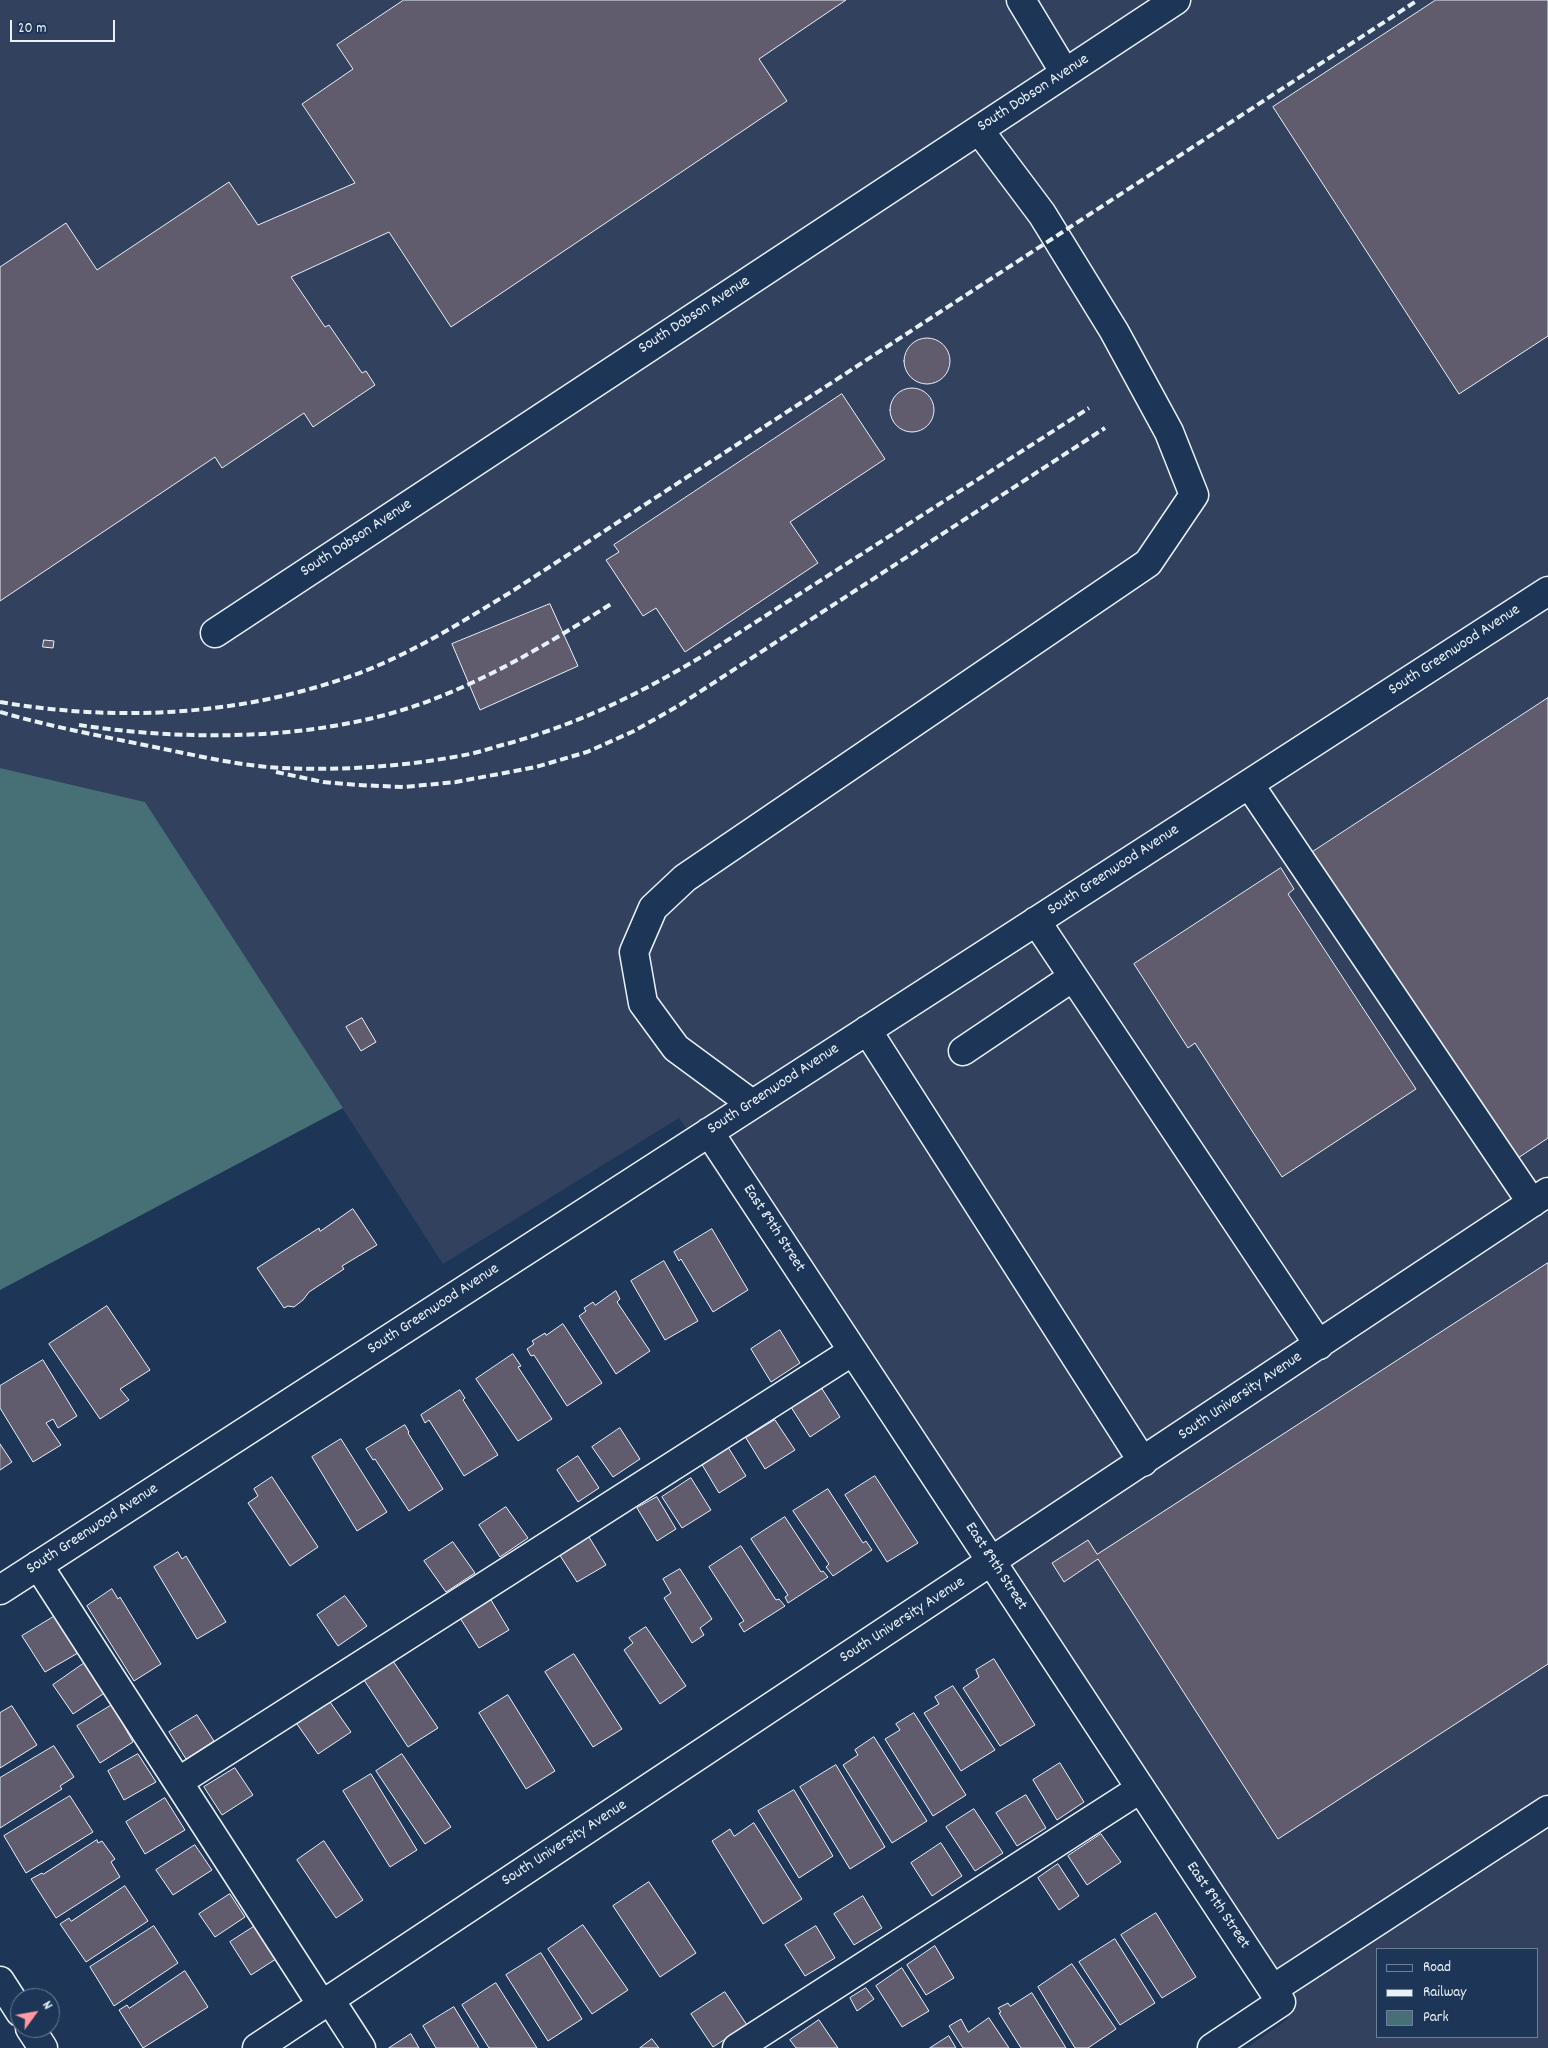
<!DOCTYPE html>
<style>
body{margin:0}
#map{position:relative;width:1548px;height:2048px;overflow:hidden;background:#1d3557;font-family:Dekko,sans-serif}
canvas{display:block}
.legend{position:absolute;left:1376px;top:1948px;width:162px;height:90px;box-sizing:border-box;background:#1d3557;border:1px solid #6e8097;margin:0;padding:6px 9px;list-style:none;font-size:15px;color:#e8f1f8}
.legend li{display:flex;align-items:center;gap:10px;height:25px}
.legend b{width:25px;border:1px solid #6e8097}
.north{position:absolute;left:10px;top:1988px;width:50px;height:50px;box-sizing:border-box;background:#1d3557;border:1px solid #6e8097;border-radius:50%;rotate:58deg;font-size:14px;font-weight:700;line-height:20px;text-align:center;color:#e8f1f8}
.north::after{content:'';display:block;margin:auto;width:18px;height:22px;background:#ff9aa2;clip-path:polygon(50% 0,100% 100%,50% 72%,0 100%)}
.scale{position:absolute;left:10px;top:20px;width:105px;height:22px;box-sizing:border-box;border:2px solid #e8f1f8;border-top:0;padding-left:6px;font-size:15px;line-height:18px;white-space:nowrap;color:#e8f1f8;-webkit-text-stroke:4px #1d3557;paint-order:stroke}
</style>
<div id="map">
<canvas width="1548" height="2048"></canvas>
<ul class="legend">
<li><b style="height:6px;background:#1d3557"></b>Road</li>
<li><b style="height:6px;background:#e8f1f8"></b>Railway</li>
<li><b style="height:14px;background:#467075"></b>Park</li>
</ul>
<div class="north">N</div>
<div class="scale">20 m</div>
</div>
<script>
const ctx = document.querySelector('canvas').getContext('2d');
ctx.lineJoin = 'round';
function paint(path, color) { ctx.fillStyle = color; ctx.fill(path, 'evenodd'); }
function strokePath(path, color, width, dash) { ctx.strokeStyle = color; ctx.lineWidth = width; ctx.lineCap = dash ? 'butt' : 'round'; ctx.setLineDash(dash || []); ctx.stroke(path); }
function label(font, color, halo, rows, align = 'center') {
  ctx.font = font + ' Dekko,sans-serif'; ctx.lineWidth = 5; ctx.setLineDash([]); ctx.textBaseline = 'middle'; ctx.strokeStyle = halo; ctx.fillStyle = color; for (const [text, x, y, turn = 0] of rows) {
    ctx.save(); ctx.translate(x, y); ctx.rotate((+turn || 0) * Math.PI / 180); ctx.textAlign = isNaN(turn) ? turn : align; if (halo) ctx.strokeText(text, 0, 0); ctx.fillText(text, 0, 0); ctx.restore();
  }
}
paint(new Path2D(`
 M0,0H1548V2048H1246L1288,2019L679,1118L443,1264L145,802L0,768ZM1377,1949H1537V2037H1377Z`), '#31415e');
paint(new Path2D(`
 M0,768L145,802L343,1108L0,1290Z`), '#467075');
const building = new Path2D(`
 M404,0H846L759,59L787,101L451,327L389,232L291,277L325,327L329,325L362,373L366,371L375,385L313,427L304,413L222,468L215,457L0,601V267L66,223L97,270L229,182L258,225L355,183L302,104L353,69L337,45Z
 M1436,0H1548V336L1459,394L1273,107Z
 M904 361a23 23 0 1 1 46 0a23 23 0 1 1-46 0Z
 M890 410a22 22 0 1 1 44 0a22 22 0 1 1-44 0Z
 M842,394L885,459L790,522L818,563L685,652L656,608L643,616L606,560L619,552L614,545Z
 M550,604L578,666L480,710L452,644Z
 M44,640L54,641L53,648L43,647Z
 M1548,698V1138L1509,1164L1308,855Z
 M1281,868L1294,889L1288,894L1416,1089L1282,1177L1195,1043L1188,1048L1134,964Z
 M362,1018L376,1042L361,1051L346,1027Z
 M353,1209L377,1245L342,1266L344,1269L309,1292L303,1300L294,1307L288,1306L284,1308L257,1268L319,1228L320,1231Z
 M712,1229L748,1290L713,1312L681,1259L679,1261L674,1252Z
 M664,1261L698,1321L665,1340L631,1281Z
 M1548,1263V1664L1278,1839L1098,1559L1064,1582L1052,1563L1088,1540L1097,1554Z
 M616,1291L620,1299L617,1302L650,1351L616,1374L579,1316L586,1311L584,1308L593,1302L595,1305Z
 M107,1306L150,1370L120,1389L129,1400L100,1419L49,1344Z
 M563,1324L602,1383L567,1406L534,1355L531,1356L527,1349L534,1344L532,1341L545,1333L546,1335Z
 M780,1330L800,1363L771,1382L751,1349Z
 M513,1354L521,1366L518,1367L552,1419L518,1441L476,1379Z
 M43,1360L77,1416L58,1428L53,1419L46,1423L61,1445L33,1462L0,1408V1386Z
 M819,1384L840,1417L810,1437L789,1404Z
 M460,1390L465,1398L463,1400L498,1455L464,1476L429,1420L425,1423L421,1415Z
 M775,1420L795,1450L765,1469L746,1438Z
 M405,1425L409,1432L408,1433L443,1489L409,1511L375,1459L373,1460L366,1449Z
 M620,1428L640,1459L613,1477L592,1447Z
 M341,1439L387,1512L357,1531L312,1457Z
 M0,1444L12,1462L0,1470Z
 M728,1447L746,1476L719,1493L701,1463Z
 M578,1456L599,1488L578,1502L557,1470Z
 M875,1476L918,1543L887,1562L845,1495Z
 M272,1477L318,1547L290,1566L248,1503L258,1496L254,1489Z
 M691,1478L711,1510L682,1528L662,1497Z
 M828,1489L863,1543L866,1541L872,1550L833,1576L826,1567L829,1564L793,1511Z
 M657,1497L676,1529L657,1541L637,1508Z
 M506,1507L528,1538L500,1557L479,1525Z
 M785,1517L821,1572L823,1571L828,1577L788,1603L785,1597L788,1595L751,1539Z
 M589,1537L606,1565L577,1582L559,1554Z
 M453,1542L475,1573L446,1592L424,1561Z
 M741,1546L776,1600L779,1599L785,1606L744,1632L739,1624L744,1621L709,1567Z
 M178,1552L182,1559L186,1556L226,1622L197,1639L154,1567Z
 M680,1569L712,1619L700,1628L704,1635L692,1643L664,1598L671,1593L663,1579Z
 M112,1589L118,1599L120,1597L161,1664L134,1681L87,1606Z
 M345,1596L367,1626L338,1646L317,1615Z
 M491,1600L509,1630L479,1648L460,1618Z
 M55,1616L78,1653L45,1672L22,1636Z
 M646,1627L686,1686L660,1704L624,1650L633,1643L629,1638Z
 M574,1654L622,1729L593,1747L545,1672Z
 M994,1659L1035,1725L1000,1746L963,1688L979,1677L976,1670Z
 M393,1661L438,1728L408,1747L364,1680Z
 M86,1662L106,1692L73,1714L53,1685Z
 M953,1686L995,1750L961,1771L924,1713L939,1704L935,1697Z
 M508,1695L555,1771L526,1789L479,1713Z
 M330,1702L351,1732L318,1754L297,1724Z
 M112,1705L133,1742L100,1763L77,1726Z
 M12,1706L37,1745L0,1768V1713Z
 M914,1713L966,1795L933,1816L885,1739L900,1730L896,1724Z
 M197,1715L214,1741L186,1759L169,1732Z
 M874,1737L927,1821L892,1843L843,1765L858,1755L855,1750Z
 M54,1746L74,1777L60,1786L62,1789L0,1828V1778Z
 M138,1754L156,1782L124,1800L108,1771Z
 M402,1754L451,1827L425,1844L376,1771Z
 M1060,1763L1084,1802L1057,1820L1033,1780Z
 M836,1765L885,1847L850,1869L800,1787Z
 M235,1768L253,1795L222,1815L204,1787Z
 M371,1774L417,1850L390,1867L343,1791Z
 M794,1790L833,1856L799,1878L758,1811Z
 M1026,1795L1046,1828L1017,1846L996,1813Z
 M70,1796L93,1832L26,1873L4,1836Z
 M165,1798L185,1830L145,1854L126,1822Z
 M974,1809L1003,1853L975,1871L946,1827Z
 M754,1823L802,1899L763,1924L712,1841L730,1829L734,1836Z
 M1101,1834L1121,1862L1087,1885L1068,1856Z
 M97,1840L98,1843L102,1841L115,1859L111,1862L120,1877L56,1918L31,1879L42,1873L43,1874Z
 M324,1841L363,1900L336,1918L297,1860Z
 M941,1843L962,1876L932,1896L911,1863Z
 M195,1845L212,1870L173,1895L156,1870Z
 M1058,1864L1079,1896L1059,1910L1038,1878Z
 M649,1882L696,1953L660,1977L613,1906Z
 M125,1886L148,1921L86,1962L60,1924L69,1918L71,1921Z
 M230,1894L245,1917L215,1937L199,1914Z
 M863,1896L882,1928L854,1945L834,1914Z
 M1156,1913L1196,1977L1162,1998L1121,1935Z
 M583,1925L628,1990L592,2014L548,1949Z
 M154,1926L178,1963L114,2006L90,1967Z
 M255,1926L276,1959L251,1975L230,1942Z
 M816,1926L835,1958L805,1976L785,1945Z
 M1115,1939L1155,2003L1120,2025L1079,1962Z
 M935,1946L954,1978L926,1995L907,1965Z
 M541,1953L582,2019L548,2041L506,1975Z
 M1072,1964L1116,2029L1088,2048H1075L1038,1987Z
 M902,1968L929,2011L902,2027L876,1986Z
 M185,1971L208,2007L143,2048L119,2010L127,2005L129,2008Z
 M496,1983L537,2048H489L462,2005Z
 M866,1988L874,1999L857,2011L850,1998Z
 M725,1992L747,2025L713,2047L691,2014Z
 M1032,1993L1066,2048H1021L999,2013L1001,2012L998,2008L1008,2003L1010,2006Z
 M454,2007L479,2048H436L423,2026Z
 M989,2018L1009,2048H963L949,2026L961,2019L968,2032Z
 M819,2020L838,2048H796L790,2040Z
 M411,2034L419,2048H389Z
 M949,2036L956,2048H930Z
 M652,2039L659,2048H640Z`);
paint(building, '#605c6d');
strokePath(building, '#e8f1f8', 1);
const minor = new Path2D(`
 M1021,0L1065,73
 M215,633L1176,0
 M1249,784L1532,1203
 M1036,921L1319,1345
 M867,1030L1143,1462
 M963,1051L1073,977
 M752,1104L676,1048L643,1003L634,952L653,908L685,878L1148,563L1194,495L1169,432L1114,331L1042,214L979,130
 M709,1132L1281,2002L1212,2048
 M38,1565L322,2005
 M0,1590L1548,591
 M178,1782L853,1351
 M0,1981L20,2012
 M1273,1989L1548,1810
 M330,2000L361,2048
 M30,2028L43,2048
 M257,2048L1548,1192
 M737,2048L1140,1789`);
strokePath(minor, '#e8f1f8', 31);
strokePath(minor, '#1d3557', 28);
strokePath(new Path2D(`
 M0,702C117,722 238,716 351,676C408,656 460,623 511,592L1418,0
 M0,712C52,727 106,737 159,748C199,756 241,766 282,768C345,771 409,766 470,754C484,751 497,746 510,743C583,722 641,693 706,654L1089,408
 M79,725C192,742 327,741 434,699C498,674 554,640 611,604
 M276,772L323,782L358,785L403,787L456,782L536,767L587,752L634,731L678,706L1105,428`), '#e8f1f8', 4, [8, 4]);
label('16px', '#e8f1f8', '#1d3557', [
 ["South Dobson Avenue",1034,94,-33],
 ["South Dobson Avenue",695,316,-33],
 ["South Dobson Avenue",357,539,-33],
 ["South Greenwood Avenue",1455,651,-33],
 ["South Greenwood Avenue",1114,871,-33],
 ["South Greenwood Avenue",774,1090,-33],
 ["East 89th Street",773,1229,57],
 ["South Greenwood Avenue",434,1310,-33],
 ["South University Avenue",1241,1397,-34],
 ["South Greenwood Avenue",93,1530,-33],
 ["East 89th Street",995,1567,57],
 ["South University Avenue",903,1621,-33],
 ["South University Avenue",565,1844,-33],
 ["East 89th Street",1217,1906,56]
]);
</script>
